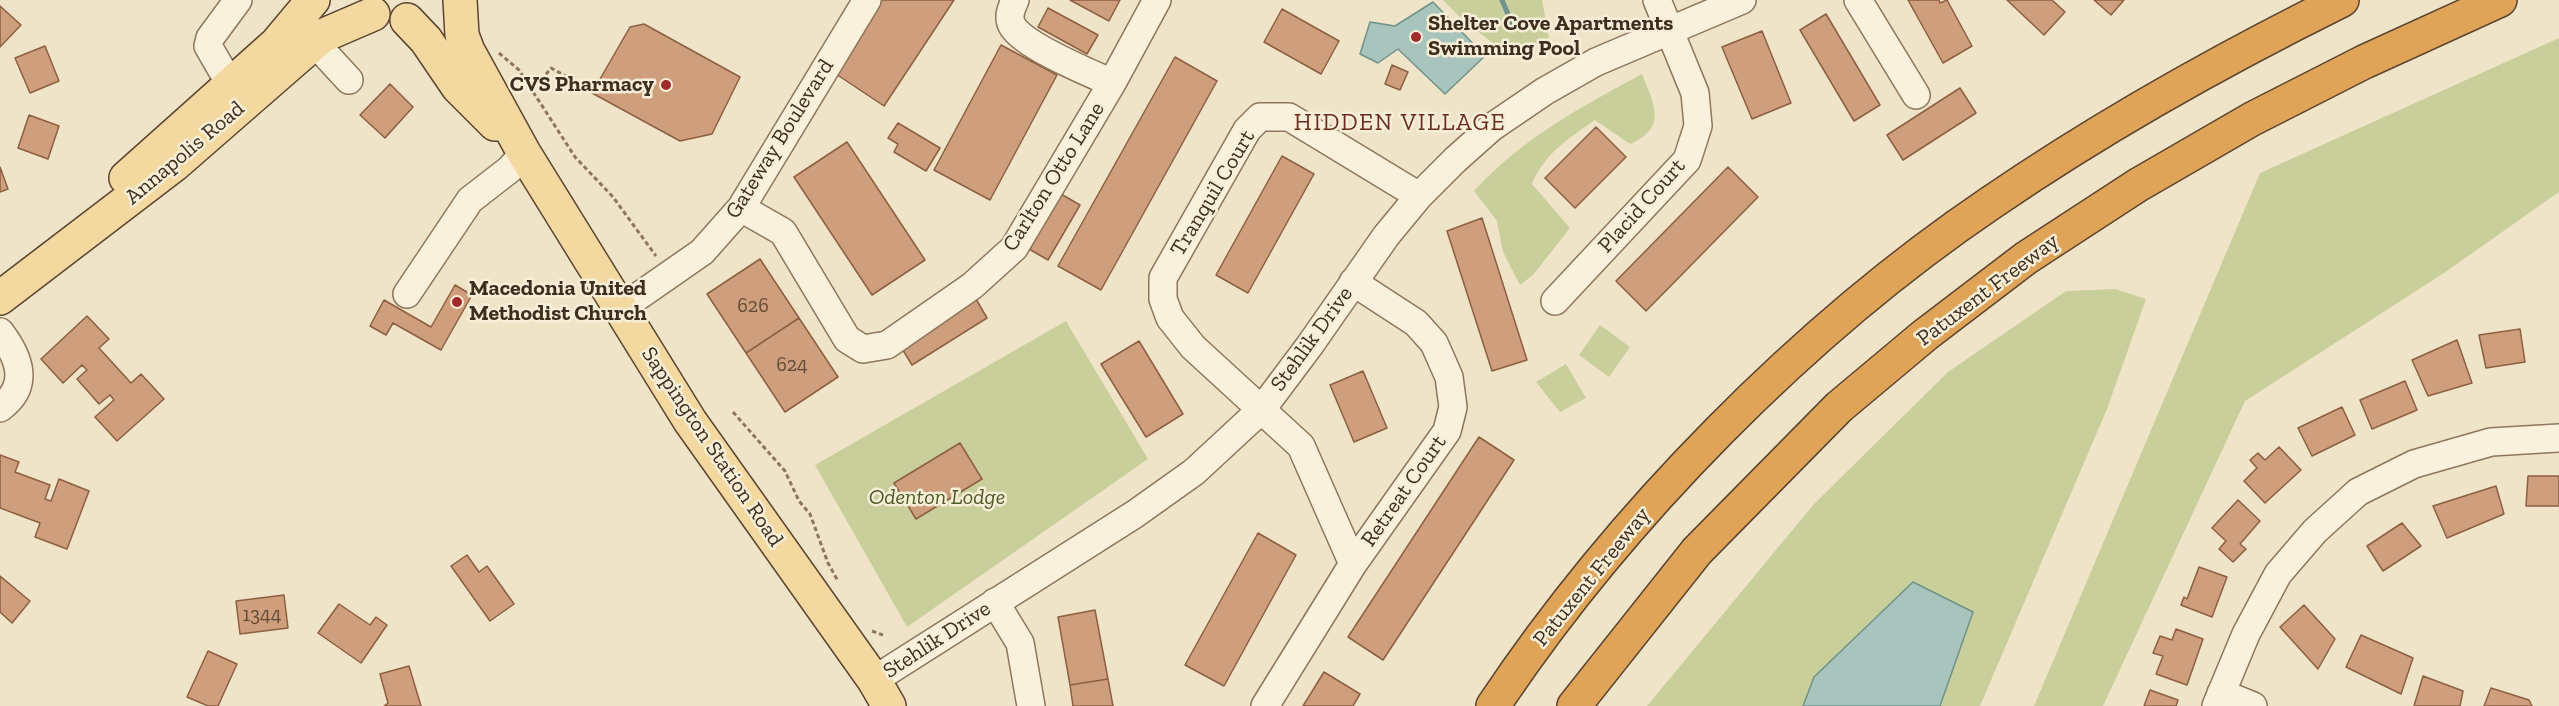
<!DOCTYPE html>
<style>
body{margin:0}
canvas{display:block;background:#f0e4c8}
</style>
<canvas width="2559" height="706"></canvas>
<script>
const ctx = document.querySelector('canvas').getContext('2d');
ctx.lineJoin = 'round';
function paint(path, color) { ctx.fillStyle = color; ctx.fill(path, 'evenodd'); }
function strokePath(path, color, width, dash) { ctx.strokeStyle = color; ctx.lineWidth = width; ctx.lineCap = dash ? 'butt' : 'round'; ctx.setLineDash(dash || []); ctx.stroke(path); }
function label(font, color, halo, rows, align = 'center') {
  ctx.font = font + ' "Zilla Slab",serif'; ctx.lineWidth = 5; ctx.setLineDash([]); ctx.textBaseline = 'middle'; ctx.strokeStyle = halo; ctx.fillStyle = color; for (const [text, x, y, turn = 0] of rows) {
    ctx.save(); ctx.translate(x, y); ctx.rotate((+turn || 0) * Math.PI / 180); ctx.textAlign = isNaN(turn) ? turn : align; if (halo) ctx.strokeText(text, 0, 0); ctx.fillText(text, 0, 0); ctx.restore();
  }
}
paint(new Path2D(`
 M1443,0H1542L1549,38L1510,57L1460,17Z
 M2559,38V192L2444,273L2245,401L2103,706H2034L2260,173Z
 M1642,74C1654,104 1668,128 1630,144L1595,120C1569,138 1544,154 1532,184L1570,228L1533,275L1520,285L1503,252L1497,221L1474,191C1521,139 1581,107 1642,74Z
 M2115,289L2146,299L2107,409L1980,706H1647L1814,504L1948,372L2066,291Z
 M1066,321L1148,459L907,627L815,465Z
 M1600,325L1630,347L1609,377L1579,355Z
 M1566,364L1586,398L1560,412L1536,382Z`), '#c9cf9b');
const water = new Path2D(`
 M1433,2L1485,56L1445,94L1398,49L1378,63L1360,54L1370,22L1395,26Z
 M1913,582L1973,612L1940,706H1803L1814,677Z`);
paint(water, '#a9c4bc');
strokePath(water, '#6f938a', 1.5);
strokePath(new Path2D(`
 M1502,0L1513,26`), '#6f938a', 5);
const building = new Path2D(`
 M880,0H954L884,106L833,72Z
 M1070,0H1120L1109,21Z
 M1908,0H1939L1940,3L1947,0L1972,46L1943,63Z
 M2007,0H2052L2065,12L2044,35Z
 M2094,0H2124L2111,15Z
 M0,6L21,25L0,47Z
 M1048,8L1098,35L1087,54L1038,27Z
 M1282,9L1339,41L1321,74L1264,42Z
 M1826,14L1880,105L1854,121L1800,30Z
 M644,24L740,77L712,134L680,141L592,93L630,27Z
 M1762,31L1791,103L1752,119L1722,47Z
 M1001,45L1057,75L990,200L934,170Z
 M45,46L59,81L30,93L15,58Z
 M1175,57L1217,81L1101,290L1058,266Z
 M1392,65L1408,72L1400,90L1385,84Z
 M390,84L413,107L385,138L360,115Z
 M1960,88L1976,113L1903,160L1887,135Z
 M29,115L59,126L48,159L18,148Z
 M898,123L940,148L926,171L894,152L898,144L888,138Z
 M1596,127L1626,157L1575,208L1545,178Z
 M847,142L925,260L872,295L794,177Z
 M1282,156L1314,174L1248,293L1216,275Z
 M0,167L8,189L0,192Z
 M1728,167L1758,197L1646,311L1616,281Z
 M1061,194L1080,205L1048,260L1029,249Z
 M1482,218L1527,360L1492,371L1447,231Z
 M760,259L799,318L746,353L707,294Z
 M455,285L472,295L441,350L393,323L386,335L370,326L384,300L431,327Z
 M976,299L987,318L912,365L901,347Z
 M87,316L109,339L99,348L131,383L141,374L164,399L117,441L95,417L114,400L110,395L99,404L77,379L87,370L82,365L63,383L41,359Z
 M799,318L838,377L785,412L746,353Z
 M2520,329L2525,362L2486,368L2479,335Z
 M2457,340L2472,383L2428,396L2412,360Z
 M1139,341L1183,414L1146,437L1101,364Z
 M1363,371L1387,428L1354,442L1330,385Z
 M2405,381L2417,410L2372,429L2360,400Z
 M2342,407L2355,435L2312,456L2298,428Z
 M1479,437L1514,460L1383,660L1348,637Z
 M960,443L982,479L916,519L894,483Z
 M2279,447L2301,470L2265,503L2244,481L2257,468L2250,460L2258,453L2265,460Z
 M0,455L19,462L15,472L50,485L45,499L51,501L59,479L89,491L67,549L35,537L40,523L0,508Z
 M2528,476H2559V506H2526Z
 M2496,486L2504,514L2447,538L2433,506Z
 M2238,500L2260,521L2240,544L2246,549L2233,562L2219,549L2226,541L2212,528Z
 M2402,523L2421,546L2383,571L2367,546Z
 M1258,533L1296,555L1224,686L1185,665Z
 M467,555L479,572L487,566L514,604L490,621L451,566Z
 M2199,567L2227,577L2212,617L2181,605L2184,597L2187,599Z
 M0,576L30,601L12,623L0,612Z
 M284,595L288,628L240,634L236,601Z
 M339,604L370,625L376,617L387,625L361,663L318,633Z
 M2304,605L2335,639L2318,669L2280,627Z
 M1095,610L1108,679L1070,685L1058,617Z
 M2176,629L2203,639L2187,685L2156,674L2163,656L2153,653L2160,636L2172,640Z
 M2361,635L2413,658L2401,694L2346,667Z
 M208,651L237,664L218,706H208L187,697Z
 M409,666L421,706H384L388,703L380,674Z
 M1324,672L1360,694L1353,706H1303Z
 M2423,676L2463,691L2460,706H2414Z
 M1108,679L1113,706H1073L1070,685Z
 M2491,688L2529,700L2532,706H2484Z
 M2150,690L2178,700L2176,706H2144Z`);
paint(building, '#cf9f7d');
strokePath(building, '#8d5f41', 1.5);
const minor = new Path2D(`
 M1015,0C1011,9 1007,18 1013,27C1026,47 1088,72 1112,83
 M1858,0L1916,95
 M314,42L349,80
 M230,84L208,46L210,38L238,0
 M741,208L783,232L847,339L863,349L887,345L972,286L1014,248L1112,83L1157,0
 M407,294L470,200L510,169L524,153
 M1555,301L1687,160L1698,126L1695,93L1657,0
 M620,309L702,252L741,208L867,0
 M0,332C20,358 30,386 0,408
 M1353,564L1301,446L1193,347L1170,318L1163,299V278L1247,130L1260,117H1289L1419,196
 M995,602L1020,643L1031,706
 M874,680L1135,514L1194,472L1262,409L1310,345L1386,236L1419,196L1455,160L1492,127L1545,91L1596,62L1742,0
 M2221,693L2253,706
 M1265,706L1353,564L1447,431L1453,407L1449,377L1434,343L1416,323L1353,282
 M2216,706L2246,634L2278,574L2315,531L2358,492L2414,464L2491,442L2559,438`);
const major = new Path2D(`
 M460,0L462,35L468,51L524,153L690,421L874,680L889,706
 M407,20L426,40L458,87L495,124
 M126,178L276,44L313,0
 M0,298L174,165L322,36L373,14`);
const highway = new Path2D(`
 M1493,706C1619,517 1804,329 1992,202C2103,126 2221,60 2342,0
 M1574,706L1697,551L1839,407L1925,335L2026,258L2138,185L2252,119L2364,62L2500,0`);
strokePath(minor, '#8d765c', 30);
strokePath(major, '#5b4430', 36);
strokePath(highway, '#5b4430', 36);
strokePath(new Path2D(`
 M499,53L519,70L575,157L613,197L656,256
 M532,92L551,68L571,79
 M733,412L785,471L799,501L810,514L828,563L838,581
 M872,631L883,635`), '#8d765c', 3, [4.5, 3]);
strokePath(minor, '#faf1dc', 27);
strokePath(major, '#f3d9a0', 33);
strokePath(highway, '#e0a458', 33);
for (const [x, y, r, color] of [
 [1416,37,6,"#9e2a2b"],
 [666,85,6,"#9e2a2b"],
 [457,302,6,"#9e2a2b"]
]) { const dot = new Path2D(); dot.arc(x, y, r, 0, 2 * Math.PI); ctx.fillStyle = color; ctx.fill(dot); strokePath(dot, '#f7eed8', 2); }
label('20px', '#624a37', null, [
 ["626",753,306],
 ["624",792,365],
 ["1344",262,615]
]);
label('bold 22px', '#3d2e20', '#f7eed8', [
 ["Shelter Cove Apartments",1428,24],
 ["Swimming Pool",1428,49],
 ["CVS Pharmacy",654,85,"right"],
 ["Macedonia United",469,289],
 ["Methodist Church",469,314]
], 'left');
label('22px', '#3d2e20', '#f7eed8', [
 ["Gateway Boulevard",780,139,-58],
 ["Annapolis Road",185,153,-40],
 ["Carlton Otto Lane",1054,177,-58],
 ["Tranquil Court",1213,193,-59],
 ["Placid Court",1642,206,-48],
 ["Patuxent Freeway",1988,290,-37],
 ["Stehlik Drive",1312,339,-54],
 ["Sappington Station Road",712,447,56],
 ["Retreat Court",1404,491,-55],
 ["Patuxent Freeway",1592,577,-51],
 ["Stehlik Drive",937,640,-33]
]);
label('italic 22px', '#4d5a26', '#f7eed8', [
 ["Odenton Lodge",937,498]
]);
ctx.letterSpacing = '1.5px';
label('24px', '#6b2e1e', '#f7eed8', [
 ["HIDDEN VILLAGE",1400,123]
]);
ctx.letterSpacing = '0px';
</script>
